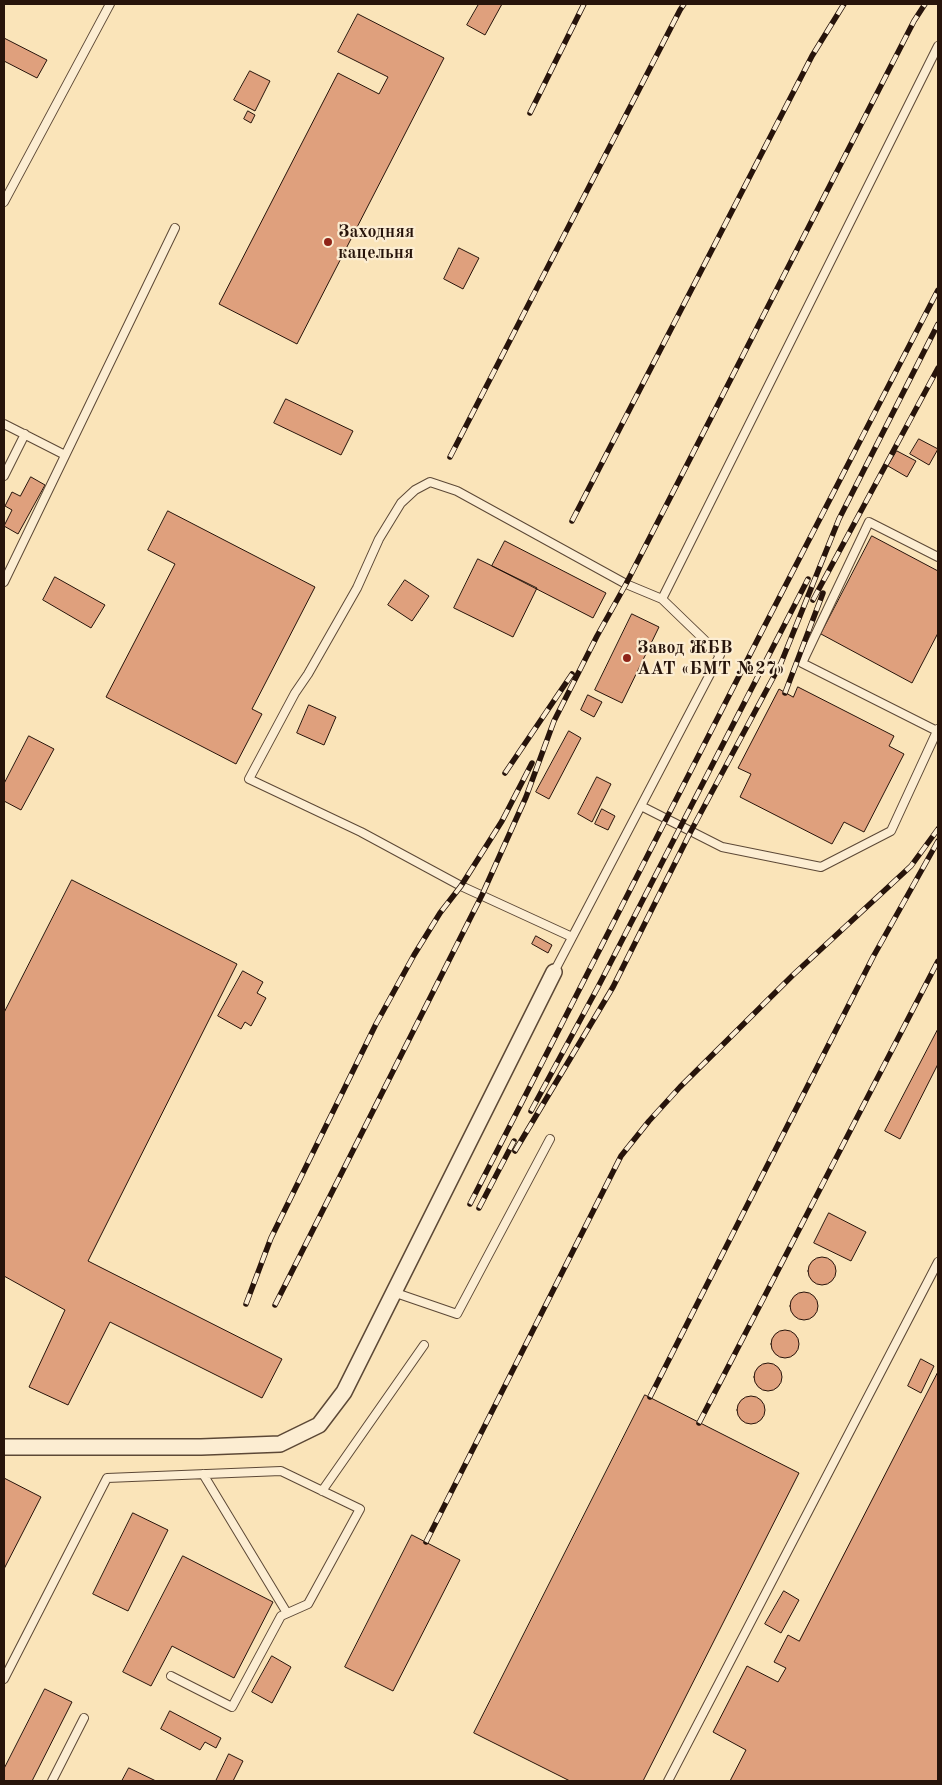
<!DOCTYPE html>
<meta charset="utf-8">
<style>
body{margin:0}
#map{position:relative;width:942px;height:1785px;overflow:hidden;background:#fae4b9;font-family:"Old Standard TT",serif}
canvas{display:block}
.frame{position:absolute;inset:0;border:5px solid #27140b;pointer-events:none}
</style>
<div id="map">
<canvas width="942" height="1785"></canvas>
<div class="frame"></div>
</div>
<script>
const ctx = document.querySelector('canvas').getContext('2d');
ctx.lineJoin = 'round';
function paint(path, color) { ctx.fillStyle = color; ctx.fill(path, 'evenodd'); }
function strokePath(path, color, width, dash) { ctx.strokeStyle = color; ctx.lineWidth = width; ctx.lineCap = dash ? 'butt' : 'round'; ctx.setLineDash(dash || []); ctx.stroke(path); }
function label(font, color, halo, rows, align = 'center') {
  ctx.font = font + ' "Old Standard TT",serif'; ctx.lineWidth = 4.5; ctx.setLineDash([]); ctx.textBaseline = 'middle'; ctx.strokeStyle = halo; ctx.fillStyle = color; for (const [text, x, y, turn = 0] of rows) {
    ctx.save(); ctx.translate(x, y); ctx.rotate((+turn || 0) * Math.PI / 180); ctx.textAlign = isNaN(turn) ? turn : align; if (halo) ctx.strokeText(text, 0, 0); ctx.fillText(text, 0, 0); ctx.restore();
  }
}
const building = new Path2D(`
 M479,4H502L485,35L467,25Z
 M358,14L444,58L297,344L219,304L338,73L379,94L388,77L338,52Z
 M4,38L47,60L37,78L4,61Z
 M250,71L270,81L255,111L234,100Z
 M248,111L255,115L251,123L244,119Z
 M459,248L479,258L463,289L444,279Z
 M286,399L353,431L341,455L274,423Z
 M919,439L938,449L929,465L910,454Z
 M897,451L916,461L907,477L888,466Z
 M31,477L45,485L18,534L4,526L12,510L5,506L12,492L20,496Z
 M168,511L315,587L252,709L262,714L236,764L106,697L175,564L148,550Z
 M872,536L938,571V633L912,683L821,634Z
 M505,541L606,593L593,618L492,566Z
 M478,559L537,588L513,637L454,608Z
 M55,577L105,605L91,628L43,600Z
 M405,580L429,596L412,621L388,605Z
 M632,614L659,627L622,703L595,690Z
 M798,687L894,736L889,746L904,754L864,832L844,822L832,844L740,797L751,774L738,768L779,689L793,697Z
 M588,695L602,702L594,717L581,710Z
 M309,705L336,717L324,745L297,733Z
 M569,731L581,738L549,799L536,792Z
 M29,736L54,749L21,810L4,801V784Z
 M597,777L611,784L592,822L578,814Z
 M602,809L615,816L608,830L595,824Z
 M72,880L237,964L88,1261L282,1359L262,1398L110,1322L68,1405L29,1387L65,1310L4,1276V1013Z
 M536,936L552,945L548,953L532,944Z
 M243,971L263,982L257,993L266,998L251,1026L245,1022L241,1029L218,1016Z
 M938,1029V1064L900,1139L885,1131Z
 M829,1213L866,1232L851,1261L814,1243Z
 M808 1271a14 14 0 1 1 28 0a14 14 0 1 1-28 0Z
 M790 1306a14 14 0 1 1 28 0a14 14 0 1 1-28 0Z
 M771 1344a14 14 0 1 1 28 0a14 14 0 1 1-28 0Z
 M921,1359L934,1366L921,1393L908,1386Z
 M754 1377a14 14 0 1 1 28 0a14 14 0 1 1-28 0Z
 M938,1372V1781H730L746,1750L713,1732L747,1666L778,1682L786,1668L774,1662L788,1635L799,1641Z
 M645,1395L799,1473L643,1781H570L474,1733Z
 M737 1410a14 14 0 1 1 28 0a14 14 0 1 1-28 0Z
 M4,1478L41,1497L4,1569Z
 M133,1513L168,1530L128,1611L93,1594Z
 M412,1535L460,1560L393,1691L345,1667Z
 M183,1556L273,1602L234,1678L172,1646L151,1686L123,1672Z
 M784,1591L799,1600L781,1633L765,1624Z
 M272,1656L291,1667L272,1703L252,1692Z
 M45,1689L72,1702L32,1781H4V1769Z
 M170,1711L221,1738L216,1748L205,1742L200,1750L161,1729Z
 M229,1754L243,1761L233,1781H216Z
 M129,1768L156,1781H122Z`);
paint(building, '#dfa07d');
strokePath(building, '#27140b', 1);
const service = new Path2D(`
 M4,202L110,4
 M4,424L65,455
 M4,476L25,434
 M4,582L175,228
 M662,599L938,46
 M937,731L802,663L869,522L938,557
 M641,806L722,847L821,867L891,831L938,729
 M554,972L720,655L662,599L626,584L457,491L430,482L415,490L401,503L379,539L357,588L308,674L295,693L249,779L361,832L461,886L572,937
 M393,1292L457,1314L550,1139
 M203,1474L287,1613
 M322,1491L424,1345
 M4,1679L107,1478L281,1471L360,1509L308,1604L281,1616L232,1707L171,1676
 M52,1781L84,1718
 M668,1781L938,1262`);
const minor = new Path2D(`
 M4,1447H201L280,1444L319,1425L344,1392L554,972`);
strokePath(service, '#5c4836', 10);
strokePath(minor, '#5c4836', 18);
strokePath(service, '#fcedd2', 8);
strokePath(minor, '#fcedd2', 15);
const rail = new Path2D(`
 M530,113L584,4
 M450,457L680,10L684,4
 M572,521L812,56L844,4
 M813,600L938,368
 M785,693L823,593
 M505,773L572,674
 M531,1111L598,987L808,579
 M515,1151L613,987L691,831L781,663L839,519L938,324
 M470,1204L763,629L938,290
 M479,1208L514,1141
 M246,1304L271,1238L376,1024L414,955L440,913L461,886L502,821L532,763
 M275,1305L482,895L526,797L554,721L597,636L626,584L914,21L925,4
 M650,1397L873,957L938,841
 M699,1423L938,961
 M426,1542L621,1156L649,1121L680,1087L793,975L911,866L938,829`);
strokePath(rail, '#27140b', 5.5);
strokePath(rail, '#fcedd2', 4, [11]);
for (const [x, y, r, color] of [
 [328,242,5,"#8f2418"],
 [627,658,5,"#8f2418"]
]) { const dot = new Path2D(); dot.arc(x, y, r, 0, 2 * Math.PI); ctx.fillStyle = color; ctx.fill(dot); strokePath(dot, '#fcedd2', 2); }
label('bold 18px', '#27140b', '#fcedd2', [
 ["Заходняя",338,232],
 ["кацельня",338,253],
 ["Завод ЖБВ",637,648],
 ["ААТ «БМТ №27»",637,669]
], 'left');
</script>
